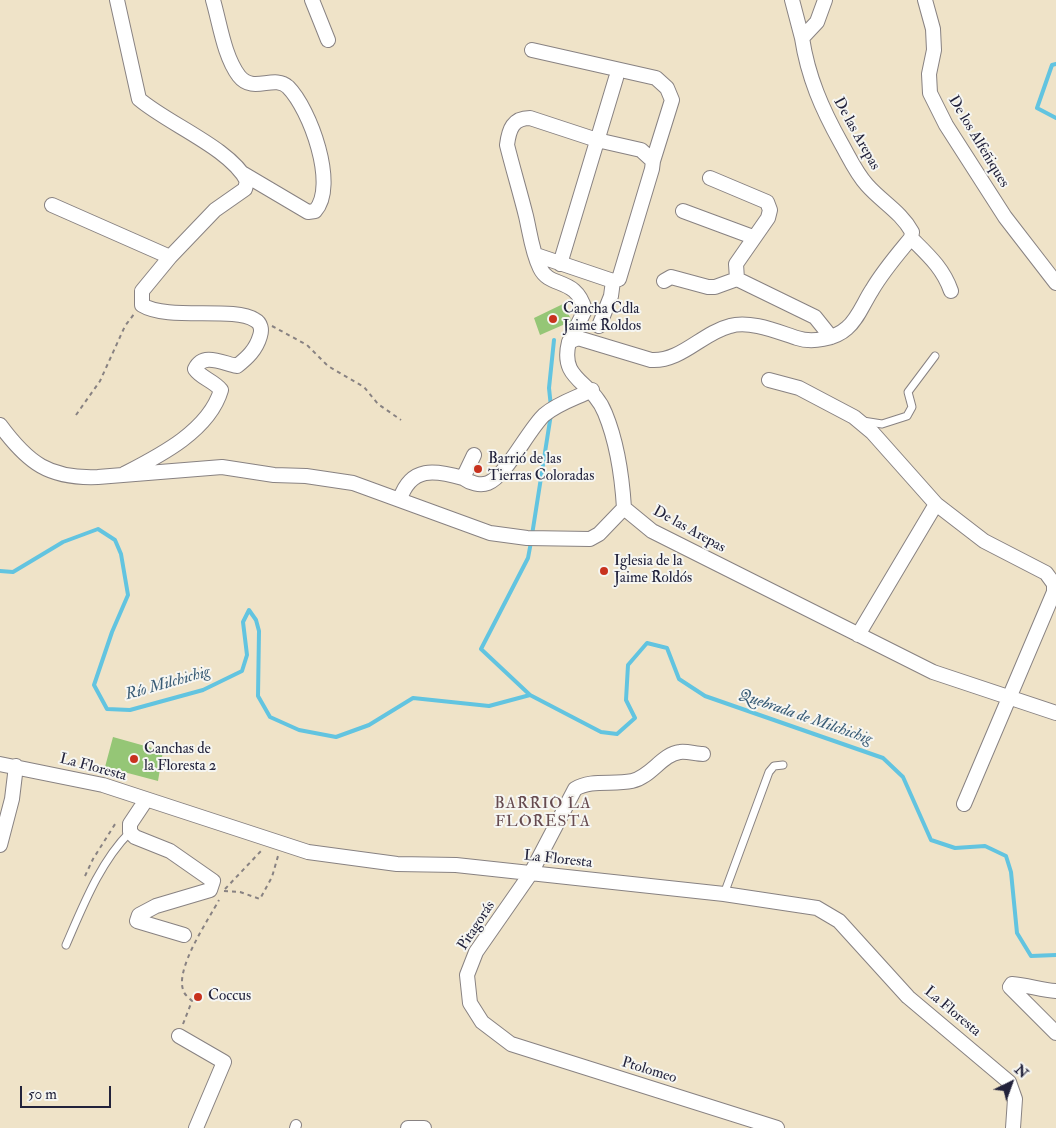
<!DOCTYPE html>
<meta charset="utf-8">
<style>
body{margin:0}
#map{position:relative;width:1056px;height:1128px;overflow:hidden;background:#efe3c8;font-family:"IM FELL Double Pica",serif}
canvas{display:block}
.north{position:absolute;left:986px;top:1058px;width:50px;height:50px;-webkit-text-stroke:4px #f6f6f2;paint-order:stroke;rotate:42deg;font-size:14px;font-weight:700;line-height:20px;text-align:center;color:#22223b}
.north::after{content:'';display:block;margin:auto;width:18px;height:22px;background:#22223b;clip-path:polygon(50% 0,100% 100%,50% 72%,0 100%)}
.scale{position:absolute;left:20px;top:1086px;width:91px;height:22px;box-sizing:border-box;border:2px solid #22223b;border-top:0;padding-left:6px;font-size:15px;line-height:18px;white-space:nowrap;color:#22223b;-webkit-text-stroke:4px #f6f6f2;paint-order:stroke}
</style>
<div id="map">
<canvas width="1056" height="1128"></canvas>
<div class="north">N</div>
<div class="scale">50 m</div>
</div>
<script>
const ctx = document.querySelector('canvas').getContext('2d');
ctx.lineJoin = 'round';
function paint(path, color) { ctx.fillStyle = color; ctx.fill(path, 'evenodd'); }
function strokePath(path, color, width, dash) { ctx.strokeStyle = color; ctx.lineWidth = width; ctx.lineCap = dash ? 'butt' : 'round'; ctx.setLineDash(dash || []); ctx.stroke(path); }
function label(font, color, halo, rows, align = 'center') {
  ctx.font = font + ' "IM FELL Double Pica",serif'; ctx.lineWidth = 4; ctx.setLineDash([]); ctx.textBaseline = 'middle'; ctx.strokeStyle = halo; ctx.fillStyle = color; for (const [text, x, y, turn = 0] of rows) {
    ctx.save(); ctx.translate(x, y); ctx.rotate((+turn || 0) * Math.PI / 180); ctx.textAlign = isNaN(turn) ? turn : align; if (halo) ctx.strokeText(text, 0, 0); ctx.fillText(text, 0, 0); ctx.restore();
  }
}
paint(new Path2D(`
 M563,304L572,321L540,335L534,318Z
 M113,737L163,751L158,781L105,767Z`), '#95c676');
strokePath(new Path2D(`
 M1056,64L1052,65L1037,108L1056,118
 M551,407L549,388L554,340
 M532,535L551,414
 M531,542L528,558L481,649L530,695L601,732L617,734L635,718L626,700L628,665L647,643L667,648L679,679L705,696L883,758L903,777L931,840L955,848L985,846L1006,856L1011,872L1017,933L1031,956L1056,955
 M0,571L13,572L63,542L98,529L115,540L121,554L128,595L112,632L94,685L107,709L130,710L203,690L242,671L247,655L243,622L249,610L256,620L259,631L258,696L270,717L299,730L336,737L369,725L413,698L489,706L530,695`), '#62c4e0', 4);
const service = new Path2D(`
 M863,421L882,424L907,416L912,407L908,392L935,356
 M724,894L769,772L774,766L783,765
 M66,945C83,906 100,862 130,832`);
const pedestrian = new Path2D(`
 M295,1128L296,1125`);
const minor = new Path2D(`
 M117,0L139,99C168,124 230,148 247,181L245,189L215,210L170,257L142,291V305C168,321 233,306 255,320C261,323 262,330 260,336C256,350 247,358 237,366C222,363 203,352 195,369C201,378 214,381 221,390C209,431 159,456 124,474
 M213,0C220,24 224,56 239,76C253,94 274,74 288,87C310,109 338,186 315,211L308,212L242,173
 M312,0L328,40
 M792,0L802,38L817,22L825,0
 M925,0L933,29L934,50L929,74L930,93L946,125L1005,217L1056,283
 M802,38C808,77 822,109 841,143C849,157 856,173 867,185C882,202 901,212 912,232L911,238C897,255 883,271 872,290C864,302 858,319 847,328C835,339 812,343 797,338C778,332 750,320 730,326C702,333 681,362 651,360L578,338L569,342C559,381 592,380 605,413C617,442 622,476 624,508L652,531L933,672L1056,713
 M532,50L656,78L667,88L672,100L653,161
 M710,178L767,202L770,210L768,218L736,264L737,279L815,317L831,337
 M52,205L170,257
 M683,211L753,237
 M911,238C928,255 943,268 951,291
 M536,255L613,281L619,279L652,169L653,161L641,150L597,140L530,118C513,118 509,129 507,145C513,169 520,192 526,216C530,233 532,252 540,268C550,289 576,276 585,310L569,342
 M560,264L616,78
 M664,281L671,277L708,287H715L737,279
 M599,326L611,296L613,281
 M769,380L799,388L854,417L872,432L936,504L984,541L1046,573L1054,584V592L964,804
 M0,425C28,463 49,479 98,477L222,467L274,475L306,476L353,483L490,533L527,538L590,539L599,534L624,508
 M474,455L463,478C470,483 480,486 488,483C506,476 528,430 544,415C558,403 576,398 592,390
 M400,499C411,466 435,470 463,478
 M858,635L936,504
 M703,754C696,754 687,751 680,752C662,754 651,777 632,781C613,785 591,779 575,789L531,873L476,952L467,975L470,1003L482,1022L511,1044L777,1128
 M0,764L103,785L308,852L397,864L456,865L724,894L817,908L839,921L908,997L1009,1082L1015,1099L1013,1128
 M146,800L130,824V832L135,837L170,851L213,881L210,890L156,906L139,915L137,921L184,935
 M0,845L12,799L16,766
 M1056,991C1041,990 1027,985 1012,984L1010,987L1056,1033
 M179,1036L224,1062L196,1128
 M408,1128H424`);
strokePath(service, '#888282', 9);
strokePath(pedestrian, '#888282', 12);
strokePath(minor, '#888282', 16);
strokePath(new Path2D(`
 M272,326L307,345L328,366L364,387L378,404L401,420
 M76,415L100,381L125,326L134,314
 M85,876L93,859L117,821
 M225,889L261,851
 M224,891L240,892L260,899L272,877L278,856
 M183,1024L192,1001C189,998 185,995 184,992C173,971 209,919 219,900`), '#888282', 2, [4, 4]);
strokePath(service, '#fff', 7);
strokePath(pedestrian, '#fff', 10);
strokePath(minor, '#fff', 14);
for (const [x, y, r, color] of [
 [553,319,5,"#c8321e"],
 [478,469,5,"#c8321e"],
 [604,571,5,"#c8321e"],
 [134,759,5,"#c8321e"],
 [198,997,5,"#c8321e"]
]) { const dot = new Path2D(); dot.arc(x, y, r, 0, 2 * Math.PI); ctx.fillStyle = color; ctx.fill(dot); strokePath(dot, '#f6f6f2', 2); }
label('15px', '#22223b', '#f6f6f2', [
 ["De las Arepas",856,134,61],
 ["De los Alfeñiques",978,142,59],
 ["De las Arepas",689,530,29],
 ["La Floresta",93,768,15],
 ["La Floresta",558,860,6],
 ["Pitagorás",477,926,-57],
 ["La Floresta",952,1012,40],
 ["Ptolomeo",649,1071,17]
]);
label('15px', '#22223b', '#f6f6f2', [
 ["Cancha Cdla",563,310],
 ["Jaime Roldos",563,327],
 ["Barrió de las",488,460],
 ["Tierras Coloradas",488,477],
 ["Iglesia de la",614,562],
 ["Jaime Roldós",614,579],
 ["Canchas de",144,750],
 ["la Floresta 2",144,767],
 ["Coccus",208,997]
], 'left');
label('italic 16px', '#385b75', '#f6f6f2', [
 ["Río Milchichig",168,684,-16],
 ["Quebrada de Milchichig",805,718,19]
]);
ctx.letterSpacing = '1px';
label('16px', '#664a4f', '#f6f6f2', [
 ["BARRIO LA",543,805],
 ["FLORESTA",543,823]
]);
ctx.letterSpacing = '0px';
</script>
